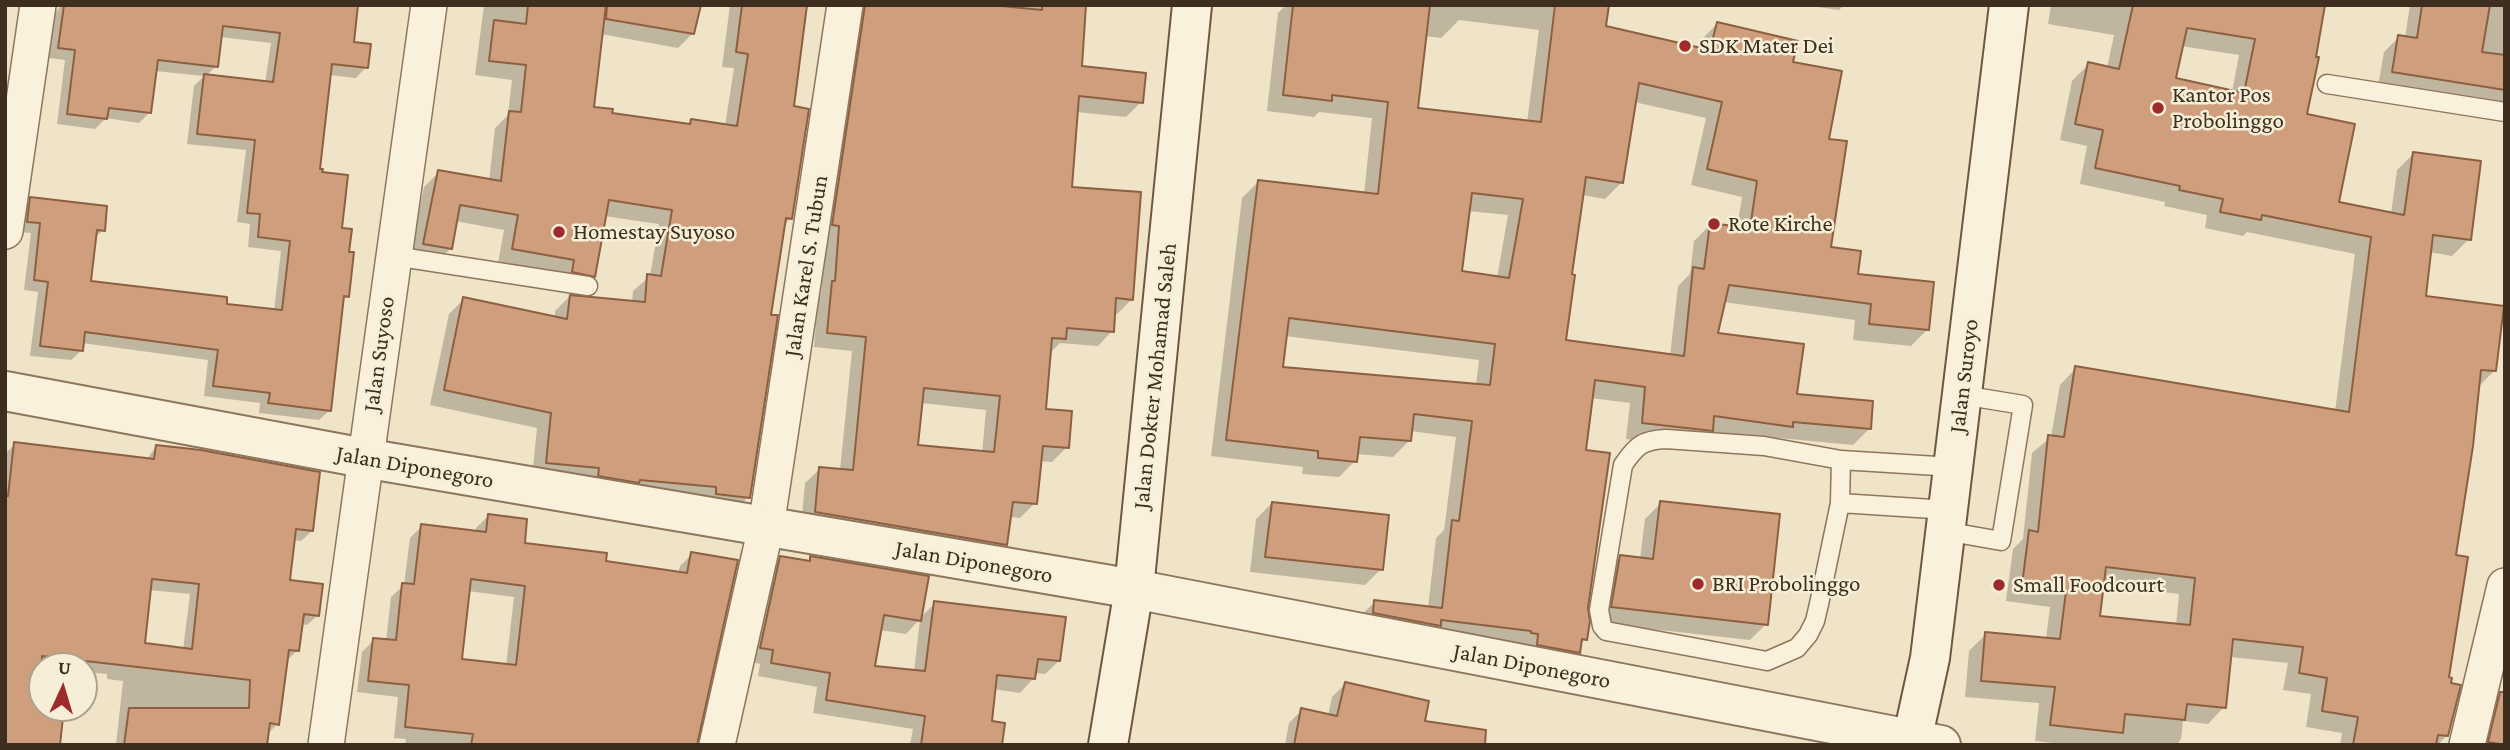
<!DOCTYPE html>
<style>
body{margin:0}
#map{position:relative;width:2510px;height:750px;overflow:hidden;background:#f0e4c8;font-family:"Crimson Pro",serif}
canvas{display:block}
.frame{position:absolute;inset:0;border:7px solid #3d2e20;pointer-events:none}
.north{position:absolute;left:28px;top:652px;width:70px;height:70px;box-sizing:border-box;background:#f7eed8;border:2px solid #ada18e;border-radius:50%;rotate:4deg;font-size:19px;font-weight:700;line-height:28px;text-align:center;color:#3d2e20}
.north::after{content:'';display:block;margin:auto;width:24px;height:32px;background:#9e2a2b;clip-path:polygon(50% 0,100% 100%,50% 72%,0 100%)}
</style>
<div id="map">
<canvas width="2510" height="750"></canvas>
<div class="frame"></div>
<div class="north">U</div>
</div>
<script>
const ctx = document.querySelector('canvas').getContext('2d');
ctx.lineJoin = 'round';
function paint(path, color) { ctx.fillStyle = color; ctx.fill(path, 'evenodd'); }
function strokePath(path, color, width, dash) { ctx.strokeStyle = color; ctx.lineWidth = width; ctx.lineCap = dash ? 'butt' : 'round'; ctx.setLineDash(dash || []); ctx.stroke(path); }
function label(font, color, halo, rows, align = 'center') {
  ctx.font = font + ' "Crimson Pro",serif'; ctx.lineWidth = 5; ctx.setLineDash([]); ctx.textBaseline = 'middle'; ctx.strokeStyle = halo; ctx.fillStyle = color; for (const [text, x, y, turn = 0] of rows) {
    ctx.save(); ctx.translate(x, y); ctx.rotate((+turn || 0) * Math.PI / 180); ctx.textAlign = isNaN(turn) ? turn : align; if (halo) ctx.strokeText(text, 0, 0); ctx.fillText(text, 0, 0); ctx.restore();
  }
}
paint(new Path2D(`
 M62,5H356L352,44L366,67L356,78L329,75L318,170L340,229L347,296L341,302L330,410L319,420L259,413L260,403L204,396L208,360L82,343V350L71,360L30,356L38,292L24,290L31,233L17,232L20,210L31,199L103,230L94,239L89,282L225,306L274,311L281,251L248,247L250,224L237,222L246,150L187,144L194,86L204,76L155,71L150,112L139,123L106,118L95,129L57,124L65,60L49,58L55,13ZM220,37L271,43L265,83L206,76L216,66Z
 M484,5H699L693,33L678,48L601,34L592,108L610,114L687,125L692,121L725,126L734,68L722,67L730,5H805L792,108L791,218L783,226L769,316L748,497L734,512L532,477L537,428L430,405L449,314L464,299L555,318V311L570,296L632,303L633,291L650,276L659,224L604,216L593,276L579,291L560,274L498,263L504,230L455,221L451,248L436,263L409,258L424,187L439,172L489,181L495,128L508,115L512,80L475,75Z
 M843,5H1084L1080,68L1141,102L1126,117L1076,112L1071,188L1132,299L1117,314L1113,313L1112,331L1098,346L1060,343L1049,354L1044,410L1067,447L1052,462L1039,461L1035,503L1020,518L1009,517L1006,544L991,559L801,527L805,483L820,469L840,470L852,351L814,347L818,298L821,294ZM921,403L986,410L982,453L916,447Z
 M1286,5H1607L1604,28L1699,49L1701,40L1717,24L1791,64L1827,140L1829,249L1857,276L1928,329L1911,346L1853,340L1855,320L1723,302L1716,334L1795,396L1869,429L1853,445L1779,438L1774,443L1694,447L1626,439L1630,403L1591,398L1584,452L1586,639L1579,645V652L1562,669L1358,618L1375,602L1428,608L1436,538L1444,530L1456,437L1410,431L1409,441L1393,457L1356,454L1355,461L1339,477L1302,474L1303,467L1211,456L1242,198L1259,181L1364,194L1372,118L1319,112L1314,117L1267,111L1278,13ZM1459,20L1539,30L1527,122L1416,110L1425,36L1441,38ZM1634,102L1706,118L1691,185L1742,197L1737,228L1710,225L1694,241L1690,274L1678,286L1670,356L1564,342L1582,195L1605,199L1622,182ZM1468,211L1508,215L1497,278L1460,273ZM1285,336L1479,360L1476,385L1281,368Z
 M1803,5H1844L1839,10Z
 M2051,5H2323L2305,116L2337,203L2391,214L2397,170L2413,154L2469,239L2452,256L2429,252L2424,298L2494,371L2478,387L2454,557L2447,679V735L2438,745H2340L2342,733L2306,727L2311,694L2283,690L2288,663L2230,657L2224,707L2208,724L2183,721L2181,739L2176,745H2069L2035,741L2039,703L1965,697L1969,651L1986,634L2046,639L2050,607L2006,601L2013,549L2023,539L2032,453L2051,437L2060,385L2076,368L2335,412L2355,254L2247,232L2243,236L2205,228L2207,215L2164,206L2165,202L2080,184L2087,146L2060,140L2072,81L2089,64L2107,68L2114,35L2048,24ZM2181,46L2239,55L2232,92L2174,80ZM2102,584L2179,594L2176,626L2098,617Z
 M2410,5H2505V111L2378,86L2384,52L2399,37L2405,38Z
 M15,444L146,460L156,447L312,531L301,541L293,540L288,582L318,615L307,625L301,624L298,650L287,660L277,724L267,735L265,745H116L123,681L107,679V674L84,672V666H42V708H62L5,745V454ZM149,590L190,594L183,650L143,644Z
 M1272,503L1381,569L1365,585L1250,572L1256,519Z
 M1661,503L1766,624L1750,640L1596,623L1604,573L1620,557L1640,559L1645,519Z
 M488,516L523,544L604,562L678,574L680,566L692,554L696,745H405L406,739L394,738L398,697L357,692L362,652L374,640L386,641L391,597L404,585L410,538L422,526L476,532V528ZM468,591L514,597L506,666L460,660Z
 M781,558L807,563L811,558L920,618L935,603L1059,661L1045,674L1034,673L1033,679L1020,693L993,689L990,723L1000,745H910L913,729L813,713L817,687L758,676L760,664L747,661L767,572ZM920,619L914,672L873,668L880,630L906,634Z
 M1345,684L1422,722L1468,745H1285L1289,723L1302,710L1328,716L1332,697Z
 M2501,694L2505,745H2477L2485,709Z`), '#0003');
const building = new Path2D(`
 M64,5H358L354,42L371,44L368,68L332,64L320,169H323L322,172L348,175L342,228L352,229L349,252H354L349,297L344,296L331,411L268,403L270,393L213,386L218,350L85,332L83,351L40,346L48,282L34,280L40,223L27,222L30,197L107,206L105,231L97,230L91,281L227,297V304L282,310L290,241L258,237L260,214L247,213L255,140L197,134L204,74L273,82L280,33L223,26L218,67L158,60L151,113L109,108L107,119L67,114L75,50L58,48Z
 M528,5H606L594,107L613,109L612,113L690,124L691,119L737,126L748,54L736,52L742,5H807L794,106L809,109L792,219L786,218L771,315H778L750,498L716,494V487L640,480L639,483L598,476L599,468L546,463L551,413L444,390L463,297L567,319L570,295L645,302L647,274L661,276L672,210L609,200L595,277L572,272L574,260L512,249L518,215L460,205L452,249L423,244L438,170L501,181L509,111L521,112L526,65L489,61L494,20L526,24Z
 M607,5H701L694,34L606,19Z
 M865,5H992L1042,10V5H1086L1082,66L1146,73L1143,103L1079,96L1072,187L1141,192L1133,300L1116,298L1114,332L1067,328L1066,339L1052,338L1046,409L1072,411L1069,448L1043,446L1037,504L1013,502L1007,545L815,512L819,467L853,470L866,337L827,333L832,281H835L839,226L832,225ZM924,388L1000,396L994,452L918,445Z
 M1293,5H1430L1418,108L1541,122L1555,5H1609L1606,26L1710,50L1717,22L1798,41L1793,62L1842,71L1829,139L1847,141L1831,247L1861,251L1858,274L1934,282L1929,330L1869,324L1871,304L1729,285L1718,333L1804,344L1797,394L1873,401L1871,429L1793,422V427L1714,416L1713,431L1642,423L1645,387L1595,380L1586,450L1610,453L1588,608L1590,621L1587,640L1582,639L1580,653L1537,645L1538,634L1531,633V631L1441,620V626L1373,613L1374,600L1442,608L1452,520L1459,521L1472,421L1414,414L1411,441L1360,437L1357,462L1318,458V451L1226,440L1258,180L1378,194L1388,102L1332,95V101L1283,95ZM1639,83L1722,102L1707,169L1757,181L1750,228L1710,223L1704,269L1693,267L1684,356L1566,340L1575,275L1572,274L1586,177L1623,183ZM1472,193L1523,199L1509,278L1462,271ZM1289,318L1495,344L1490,385L1283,367Z
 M2133,5H2325L2316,57H2319L2307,114L2355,124L2339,202L2404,215L2413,152L2481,161L2471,240L2433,235L2426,296L2504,306L2496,371L2481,370L2473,446L2456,555L2468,557L2449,677L2452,678L2451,683L2461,685L2448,736L2438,735L2436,745H2353L2358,717L2322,711L2327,678L2299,673L2303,647L2233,639L2226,708L2187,704L2185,720L2125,714L2123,733L2050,725L2055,687L1981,681L1985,632L2060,639L2066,591L2022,585L2029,530L2038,532L2048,435L2064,437L2075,366L2349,412L2371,237L2262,215L2261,220L2220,212L2223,199L2179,190L2180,186L2095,168L2103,130L2075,124L2088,62L2119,69ZM2187,28L2255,39L2244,93L2176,78ZM2106,567L2195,578L2190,625L2100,616Z
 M2422,5H2490L2482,52L2505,55V90L2392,72L2398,35L2417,38Z
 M14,442L154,459L156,445L201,450L320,472L313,531L296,529L290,580L323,584L319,616L304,614L299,651L289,650L279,725L270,723L267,745H124L129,708H249L250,680L42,656V708H64L60,745H5V496H8ZM152,579L199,584L192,649L145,643Z
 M1660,501L1780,514L1768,625L1611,607L1620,555L1653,559Z
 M1272,502L1389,515L1383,570L1265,557Z
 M488,514L527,519L525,543L607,553L606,561L687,573L691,552L738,560L697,745H471L473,734L405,727L409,685L368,681L373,638L396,640L402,583L414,584L421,524L486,532ZM471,579L525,586L516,665L462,659Z
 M780,556L810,561V556L929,576L921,621L884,615L875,666L925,671L934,601L1066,617L1060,661L1038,659L1035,679L997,675L992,721L1005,723L1002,745H921L925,716L826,700L830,673L771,663L773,650L760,648Z
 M1345,682L1429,701L1425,721L1486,730L1485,745H1294L1301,708L1337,716Z
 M2500,692H2505V745L2488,742Z`);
paint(building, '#cf9f7d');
strokePath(building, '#8d5f41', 2);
const service = new Path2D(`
 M2327,84L2505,112
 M394,256L588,286
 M1841,460L1840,503L1819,604L1815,621L1808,635L1797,648L1767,661L1606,631L1602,626L1599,610L1623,465C1636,446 1642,440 1666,439L1764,446L1841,460L1953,467
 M1840,503L1948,510
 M1945,531L2001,541L2023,405L1962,395`);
const minor = new Path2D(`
 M5,231L38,5
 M326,745L429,5
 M717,745L766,527L845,5
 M2467,745L2505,586`);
const tertiary = new Path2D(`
 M5,391L364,458L1134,589L1941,745`);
const secondary = new Path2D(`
 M1108,745L1134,589L1192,5
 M1911,745L1930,658L2009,5`);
strokePath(service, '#8d765c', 21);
strokePath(minor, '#8d765c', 38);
strokePath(tertiary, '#8d765c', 42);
strokePath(secondary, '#6f573f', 42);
strokePath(service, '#faf1dc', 18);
strokePath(minor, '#faf1dc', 35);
strokePath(tertiary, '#faf1dc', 38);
strokePath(secondary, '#faf1dc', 38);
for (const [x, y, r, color] of [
 [1685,46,7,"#9e2a2b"],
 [2158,108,7,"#9e2a2b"],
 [1714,224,7,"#9e2a2b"],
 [559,232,7,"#9e2a2b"],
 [1698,584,7,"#9e2a2b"],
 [1999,585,7,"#9e2a2b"]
]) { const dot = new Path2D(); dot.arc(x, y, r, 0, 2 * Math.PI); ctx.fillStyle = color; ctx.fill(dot); strokePath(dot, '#f7eed8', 2.5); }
label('23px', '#3d2e20', '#f7eed8', [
 ["SDK Mater Dei",1699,46],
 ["Kantor Pos",2172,95],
 ["Probolinggo",2172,121],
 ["Rote Kirche",1728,224],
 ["Homestay Suyoso",573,232],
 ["BRI Probolinggo",1712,584],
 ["Small Foodcourt",2013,585]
], 'left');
label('23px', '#3d2e20', '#f7eed8', [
 ["Jalan Karel S. Tubun",806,266,-81],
 ["Jalan Suyoso",379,354,-82],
 ["Jalan Dokter Mohamad Saleh",1155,376,-84],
 ["Jalan Suroyo",1964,376,-83],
 ["Jalan Diponegoro",415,467,10],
 ["Jalan Diponegoro",974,562,10],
 ["Jalan Diponegoro",1532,666,11]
]);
</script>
